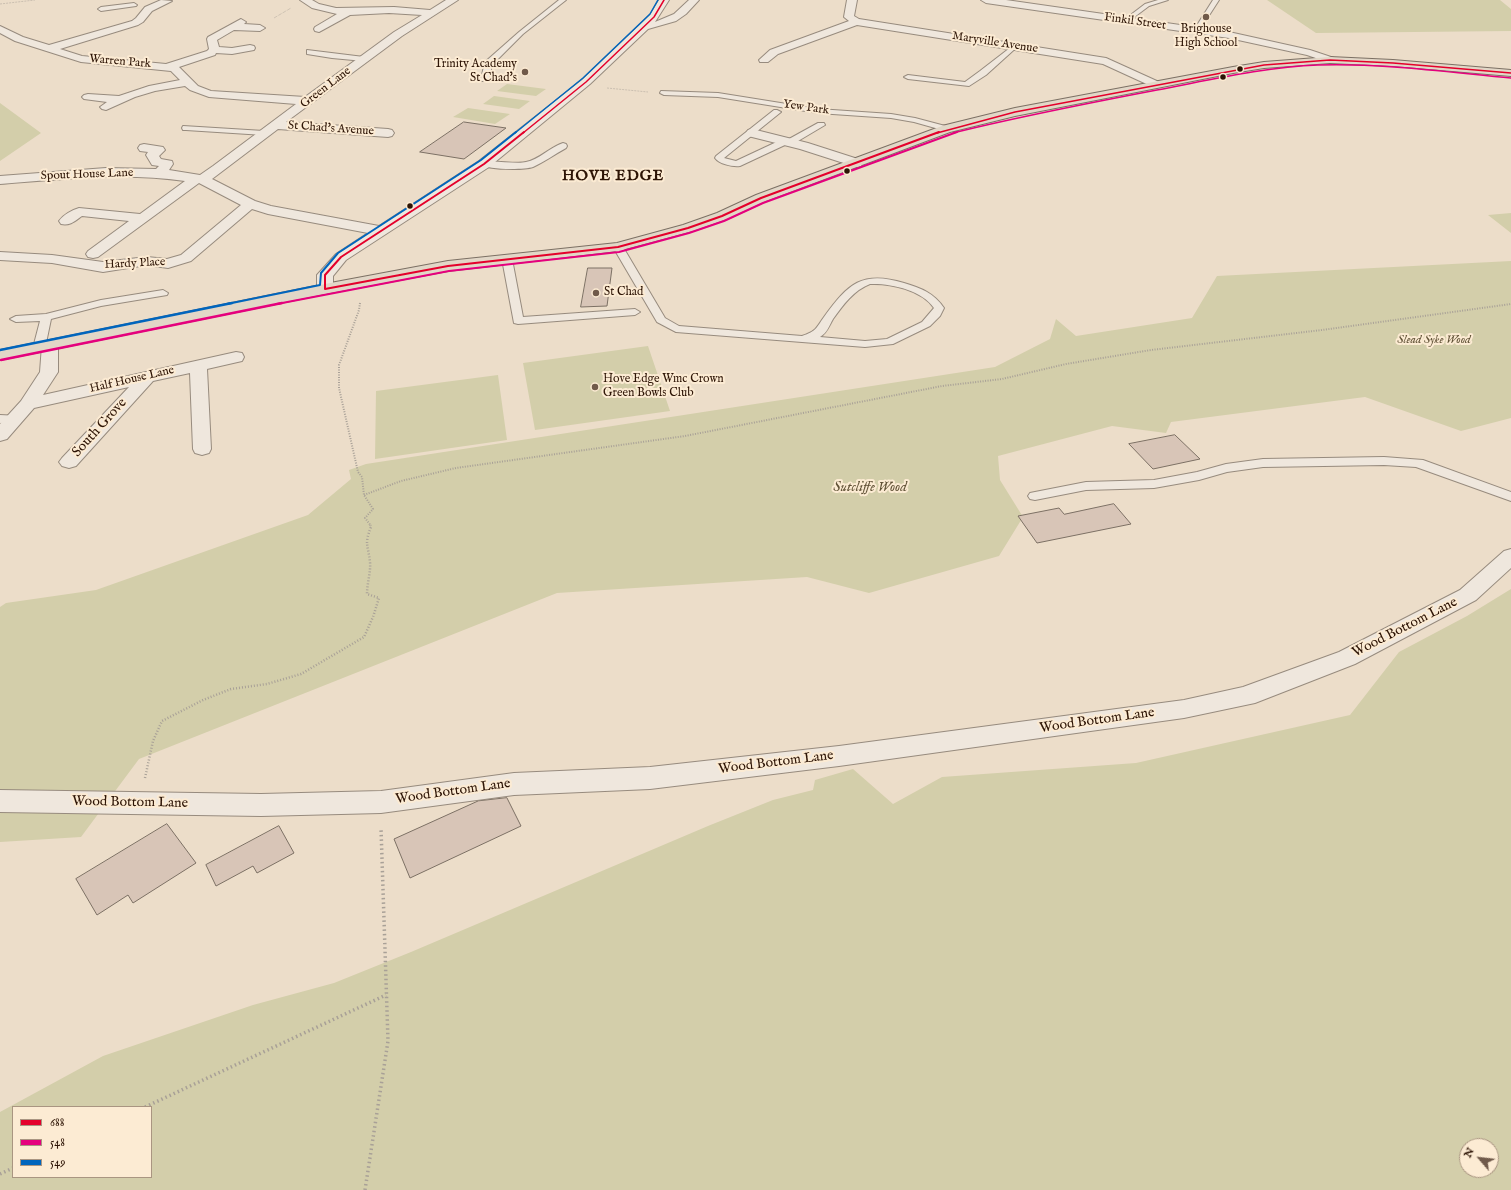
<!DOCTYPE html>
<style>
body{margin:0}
#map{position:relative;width:1511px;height:1190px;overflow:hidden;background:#ecddc9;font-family:"IM FELL English",serif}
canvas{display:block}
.legend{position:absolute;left:12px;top:1106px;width:140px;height:72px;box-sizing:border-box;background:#fcebd3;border:1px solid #a99581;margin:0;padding:5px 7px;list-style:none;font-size:12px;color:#2d1405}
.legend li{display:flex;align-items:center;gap:8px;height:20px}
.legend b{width:20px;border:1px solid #a99581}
.north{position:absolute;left:1459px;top:1138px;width:40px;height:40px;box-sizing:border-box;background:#fcebd3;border:1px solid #a99581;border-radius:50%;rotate:298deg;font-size:11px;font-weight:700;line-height:16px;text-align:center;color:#2d1405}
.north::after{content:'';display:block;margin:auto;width:14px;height:18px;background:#705a4a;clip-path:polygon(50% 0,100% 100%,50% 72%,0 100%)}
</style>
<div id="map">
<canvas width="1511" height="1190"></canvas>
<ul class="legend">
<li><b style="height:5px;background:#e4002b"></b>688</li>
<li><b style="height:5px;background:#e5007d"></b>548</li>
<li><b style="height:5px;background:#0065bd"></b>549</li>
</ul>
<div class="north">N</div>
</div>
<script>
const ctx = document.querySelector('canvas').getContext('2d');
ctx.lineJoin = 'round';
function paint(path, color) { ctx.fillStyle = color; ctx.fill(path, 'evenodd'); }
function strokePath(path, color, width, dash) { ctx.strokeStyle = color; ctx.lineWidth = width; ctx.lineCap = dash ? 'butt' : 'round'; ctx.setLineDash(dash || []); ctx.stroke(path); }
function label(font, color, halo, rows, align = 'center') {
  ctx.font = font + ' "IM FELL English",serif'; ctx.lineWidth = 4; ctx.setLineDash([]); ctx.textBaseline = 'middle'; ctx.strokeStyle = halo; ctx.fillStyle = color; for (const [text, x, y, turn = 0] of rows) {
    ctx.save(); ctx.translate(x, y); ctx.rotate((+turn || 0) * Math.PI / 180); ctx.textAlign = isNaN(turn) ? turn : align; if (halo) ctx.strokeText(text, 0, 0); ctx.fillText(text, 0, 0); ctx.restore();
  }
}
paint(new Path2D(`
 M1267,0H1500L1511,9V31L1316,33Z
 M507,84L546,89L536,96L497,91Z
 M494,96L530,101L519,109L483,104Z
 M0,103L41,133L0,161Z
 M468,108L510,114L495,124L453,117Z
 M1511,213V233L1488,215Z
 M1511,261V418L1461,431L1365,397L1171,422L1166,433L1112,426L998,456L1000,480L1023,517L999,556L869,593L807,577L557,593L139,759L81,837L0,842V607L6,603L96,590L308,515L351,479L349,470L366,464L995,367L1050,339L1056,319L1076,336L1192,318L1217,276Z
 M648,346L670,411L535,430L523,363Z
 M498,375L507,440L375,459L376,391Z
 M1511,589V1190H0V1112L103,1056L253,1005L334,983L411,952L708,826L773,800L813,790L815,780L853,769L893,804L942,777L1136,763L1350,715L1399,652L1467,616ZM13,1107H151V1177H13ZM1467,1146H1491V1170H1467Z`), '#d3ceaa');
const building = new Path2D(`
 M464,122L506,128L464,159L420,152Z
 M588,268H612L607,306L581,307Z
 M1175,435L1200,459L1153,469L1129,444Z
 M1114,504L1131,524L1037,543L1018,516L1059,508L1064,514Z
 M507,798L521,826L410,878L394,839L478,801Z
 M167,824L196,863L133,903L128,895L97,915L76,879Z
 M279,826L294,853L257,873L253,866L216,886L206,865Z`);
paint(building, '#d8c5b7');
strokePath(building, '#7c7064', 1);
const service = new Path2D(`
 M559,0H566L523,34L492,65L489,79L488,81H482L481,79L485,62L519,32Z
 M1158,0H1168L1149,6L1129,21L1124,20L1145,4Z
 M1213,0H1219L1199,31H1195L1194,30Z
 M134,3L137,5L136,6L101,11L98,9L101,7Z
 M1015,44L1017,45V47L986,75L969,86L908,79L904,77L908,75L965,82L980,71Z
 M307,50L364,57L368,59L364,61L332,58L307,54Z
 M661,91L718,93L818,109L891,114L915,118L949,127L950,129L946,131L914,122L891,118L818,113L718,97L664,95L660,93Z
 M774,110H777L781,112L724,158L736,161L783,139H789L818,123H824L825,125L793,144H787L740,166C733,167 719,164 715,158L716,156Z
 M183,126L264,131L268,133L264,135L186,130H183L182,128Z
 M563,143L566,144L567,146L566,148C555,154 544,162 533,167C524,170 486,170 480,164C485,158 516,165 526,162C539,160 550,147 563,143Z
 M618,244L623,247L665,318L679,326L802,336C817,331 816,328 824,317C848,284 862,270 904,283C921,288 934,293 944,308L940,316L930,326L893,344L865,347L676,332L657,322L613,247ZM870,284C890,283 922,290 934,308L922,322L887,339L865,341L820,337C827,333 829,326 833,319C843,305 854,290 870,284Z
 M507,256L512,259L523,317L635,309L640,312L635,315L518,324L514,323L502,259Z
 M163,290L168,293L167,295L101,306L51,319L45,348L43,350H35L33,348L40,321L16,322L10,319L16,316L46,314L101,300Z
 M0,415L19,416L21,419L19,422L0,423Z
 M1384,457L1423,460L1511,492V501L1416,467L1384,465L1263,467L1227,472L1199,480L1154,488L1086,490L1035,500L1030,499L1028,496L1030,493L1035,492L1086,482L1154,480L1197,472L1226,464L1263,459Z`);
const minor = new Path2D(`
 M161,0L172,1L152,11L143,22L138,25L60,49L82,56L166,64L207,51L209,49L207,39L208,37L241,19L246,22L244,24L260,25L265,28L260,31L234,30L217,40L219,47L232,48L250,45L254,46L255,48L254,50L232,54L216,53L215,55L179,67L198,86L211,91L305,97L394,32L422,15L389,13L350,15L319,32L315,31L314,29L315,27L337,14L312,8L300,0H312L319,4L336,8L394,7L430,10L446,0H458L402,36L286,122L388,129L392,130L394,133L392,136L388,137L278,129L212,179L255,201L271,206L379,226L479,161L582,80L650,15L659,0H669L655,22L674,14L689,0H699L686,14L676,21L648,29L590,84L489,167L346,260L333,276V289L330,292L325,294L320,292L317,289V275L336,254L368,233L268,214L252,209L191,261L168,268L147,265L103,272L52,263L0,260V252L52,255L103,262L147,257L167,259L181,255L241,205L199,183L98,257L93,258L88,257L86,254L88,251L129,221L82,216C75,221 70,226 61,224L59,221C63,215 72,210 79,208L140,214L185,181C124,172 62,179 0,184V176L106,168L156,169L159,166L152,165L146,155L148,152L140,151L138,148L140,145L144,144L163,147L165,150L159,156L161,159L172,161L173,164L169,170L200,175L213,166L296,104L209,97L190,90L185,86L155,91L135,97L106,110L102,109L100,107L107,102L84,99L82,97L84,95L88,94L119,96L149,86L180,80L171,71L81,62L15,41L0,33V26L23,37L49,45L132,21L136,18L145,7Z
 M847,0H857L854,16L859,19L1106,58L1159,82L1161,84L1159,86H1151L1103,64L857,25L778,54L768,62H760L759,60L770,50L849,21L844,17Z
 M981,0H1006L1229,32L1310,50L1334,58L1335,60L1330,63L1307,55L1229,38L986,3Z
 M752,129L808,143L861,160L862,163L861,166L856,167L800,149L748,136L746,133L748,130Z
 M50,340L56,341L58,345V372L43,395L236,352L242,353L244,357L242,361L207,369L211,449L209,453L202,455L195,453L193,449L190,373L153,381L76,466L69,468L62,466L59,462L62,458L129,387L34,408L7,439L0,441V424L21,401L40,372L42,345L44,341Z
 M1511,549V568L1476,600L1355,664L1255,703L1184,718L839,766L650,789L514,795L381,813L261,816L0,812V790L261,794L381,791L514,773L650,767L839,746L1184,700L1243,687L1339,652L1460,590L1504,551Z`);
const primary = new Path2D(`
 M1330,57L1393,60L1511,70V76L1393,66L1330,63L1264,68L1233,73L1015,116L950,132L766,201L727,219L693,231L618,251L448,271L325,294L0,360V350L325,284L448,261L617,243L683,225L717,213L756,195L942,126L1015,108L1233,67L1264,62Z`);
strokePath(service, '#978b7e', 2);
strokePath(minor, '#978b7e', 2);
strokePath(primary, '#7c7064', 2);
strokePath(new Path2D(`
 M0,4L35,0
 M274,18L291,8
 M607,88L648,92`), '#a8a097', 1, [0.5, 1]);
strokePath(new Path2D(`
 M360,304V302`), '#a8a097', 1.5, [0.5, 1.5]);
strokePath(new Path2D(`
 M360,303L359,310L339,365V388L358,472L362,477L364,495L373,509L365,518L371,526
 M364,495L401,481L456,468L685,436L942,386L1002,379L1066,364L1151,350L1322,330L1511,304`), '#a8a097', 2, [1, 1.5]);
strokePath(new Path2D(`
 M145,778L153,741L162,721L203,700L231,689L267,684L301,674L364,637L373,617L379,598L367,594C367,583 371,572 370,562C368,544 364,545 371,527L370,525`), '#a8a097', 2.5, [1, 2]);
strokePath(new Path2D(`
 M145,1107L386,995
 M0,1174L13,1168
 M365,1190L388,1041L381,828`), '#a8a097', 3.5, [1.5, 3]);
paint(service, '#efe7dd');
paint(minor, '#efe7dd');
paint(primary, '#e2d7c7');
strokePath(new Path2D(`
 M523,133L586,82L654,17L664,0
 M937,133L1015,112L1264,65L1330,60L1393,63L1511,73`), '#e4002b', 1.5);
strokePath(new Path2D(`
 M524,132L484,164L341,257L325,275V289L448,266L618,247L688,228L722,216L761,198L939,132`), '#e4002b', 2);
strokePath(new Path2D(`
 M953,133C1021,116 1089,103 1157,90C1210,80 1264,67 1318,65C1382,63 1447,72 1511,78`), '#e5007d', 1.5);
strokePath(new Path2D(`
 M277,304L449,271L619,252L689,233L724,221L763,203L957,132`), '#e5007d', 2);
strokePath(new Path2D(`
 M1,360L282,303`), '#e5007d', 2.5);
strokePath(new Path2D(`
 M515,133L583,78L650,14L658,0`), '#0065bd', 1.5);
strokePath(new Path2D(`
 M227,304L320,285L321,273L338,253L481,160L516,132`), '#0065bd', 2);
strokePath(new Path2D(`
 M0,350L232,303`), '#0065bd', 2.5);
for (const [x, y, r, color] of [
 [1206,17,4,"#705a4a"],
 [1240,69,3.5,"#2d1405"],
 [525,72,4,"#705a4a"],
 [1223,77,3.5,"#2d1405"],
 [847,171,3.5,"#2d1405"],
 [410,206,3.5,"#2d1405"],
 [596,293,4,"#705a4a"],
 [595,387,4,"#705a4a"]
]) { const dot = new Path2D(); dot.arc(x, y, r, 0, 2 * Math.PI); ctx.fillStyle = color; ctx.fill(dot); strokePath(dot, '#fcebd3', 1.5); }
label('12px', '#2d1405', '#fcebd3', [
 ["Finkil Street",1135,22,8],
 ["Maryville Avenue",995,43,9],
 ["Warren Park",120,62,5],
 ["Green Lane",326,88,-37],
 ["Yew Park",806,108,8],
 ["St Chad's Avenue",331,129,4],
 ["Spout House Lane",87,175,-2],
 ["Hardy Place",135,264,-3],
 ["Half House Lane",132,380,-13]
]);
label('12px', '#2d1405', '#fcebd3', [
 ["Brighouse",1206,30,"center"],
 ["High School",1206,44,"center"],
 ["Trinity Academy",517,65,"right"],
 ["St Chad's",517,79,"right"],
 ["St Chad",604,293],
 ["Hove Edge Wmc Crown",603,380],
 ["Green Bowls Club",603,394]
], 'left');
label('italic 12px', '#605136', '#fcebd3', [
 ["Slead Syke Wood",1434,341]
]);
label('14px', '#2d1405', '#fcebd3', [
 ["South Grove",100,428,-48],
 ["Wood Bottom Lane",1405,628,-27],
 ["Wood Bottom Lane",1097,721,-8],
 ["Wood Bottom Lane",776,763,-7],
 ["Wood Bottom Lane",453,792,-8],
 ["Wood Bottom Lane",130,803,1]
]);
label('italic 14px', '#605136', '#fcebd3', [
 ["Sutcliffe Wood",870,488]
]);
ctx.letterSpacing = '1px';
label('bold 15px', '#2d1405', '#fcebd3', [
 ["HOVE EDGE",613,177]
]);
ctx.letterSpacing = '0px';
</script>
